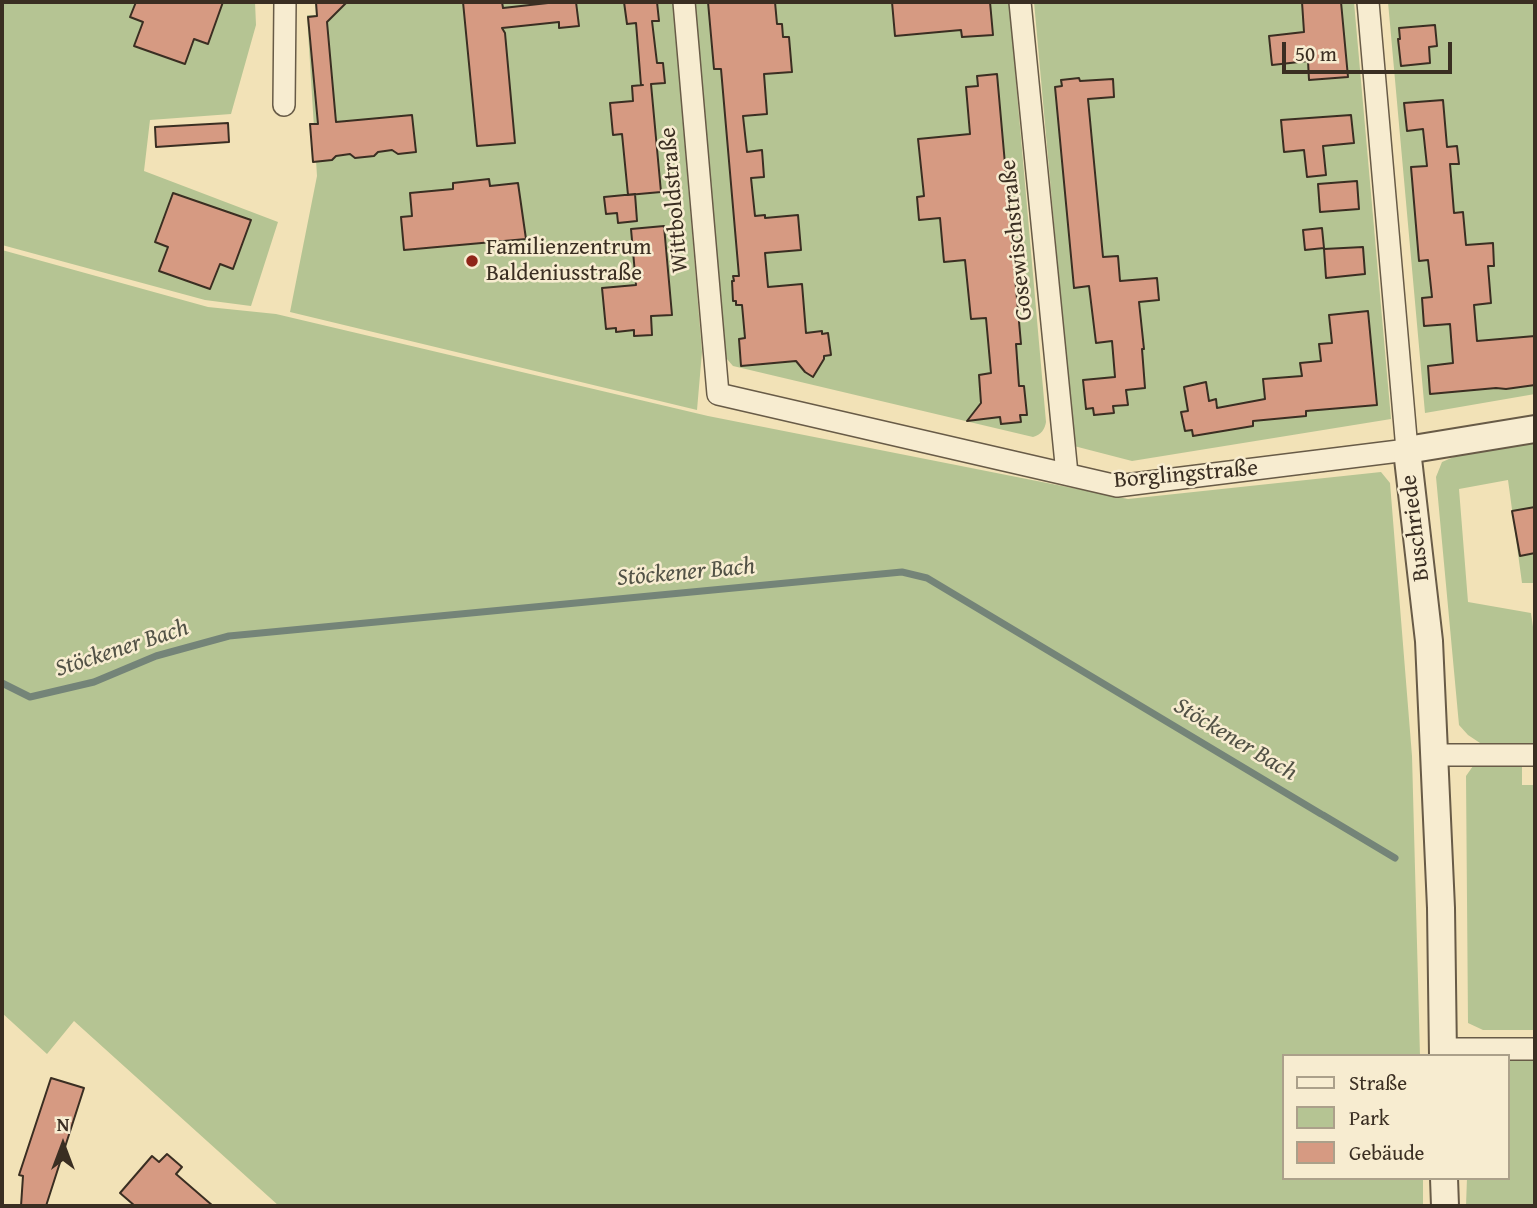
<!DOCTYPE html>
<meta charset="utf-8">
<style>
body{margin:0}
#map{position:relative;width:1537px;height:1208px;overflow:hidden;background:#f2e2b7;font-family:"Gentium Book Plus",serif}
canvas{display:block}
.frame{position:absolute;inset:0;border:4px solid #3a2e22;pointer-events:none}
.legend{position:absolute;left:1282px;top:1054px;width:228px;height:126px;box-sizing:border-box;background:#f7ecd0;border:2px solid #aba08a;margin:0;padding:9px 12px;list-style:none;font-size:21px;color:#3a2e22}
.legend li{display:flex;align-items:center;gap:14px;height:35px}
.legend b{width:35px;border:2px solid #aba08a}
.north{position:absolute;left:28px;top:1110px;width:70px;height:70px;-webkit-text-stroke:5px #f7ecd0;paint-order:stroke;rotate:0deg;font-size:19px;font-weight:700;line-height:28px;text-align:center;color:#3a2e22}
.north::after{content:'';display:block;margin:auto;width:24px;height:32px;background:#3a2e22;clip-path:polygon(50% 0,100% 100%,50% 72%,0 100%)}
.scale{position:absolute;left:1282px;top:42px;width:170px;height:32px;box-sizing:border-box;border:4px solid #3a2e22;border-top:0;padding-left:9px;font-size:21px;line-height:24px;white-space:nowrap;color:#3a2e22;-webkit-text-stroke:5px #f7ecd0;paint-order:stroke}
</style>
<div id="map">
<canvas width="1537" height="1208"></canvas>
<div class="frame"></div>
<ul class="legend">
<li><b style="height:9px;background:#f7ecd0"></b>Straße</li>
<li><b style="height:19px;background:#b5c493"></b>Park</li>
<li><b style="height:19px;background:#d69a82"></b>Gebäude</li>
</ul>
<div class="north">N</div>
<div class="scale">50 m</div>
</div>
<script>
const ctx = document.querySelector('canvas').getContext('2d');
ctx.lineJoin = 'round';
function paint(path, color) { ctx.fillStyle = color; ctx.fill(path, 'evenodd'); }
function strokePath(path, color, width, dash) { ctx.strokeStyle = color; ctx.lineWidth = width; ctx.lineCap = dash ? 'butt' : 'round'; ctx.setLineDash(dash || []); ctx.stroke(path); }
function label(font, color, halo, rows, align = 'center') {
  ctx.font = font + ' "Gentium Book Plus",serif'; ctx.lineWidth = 5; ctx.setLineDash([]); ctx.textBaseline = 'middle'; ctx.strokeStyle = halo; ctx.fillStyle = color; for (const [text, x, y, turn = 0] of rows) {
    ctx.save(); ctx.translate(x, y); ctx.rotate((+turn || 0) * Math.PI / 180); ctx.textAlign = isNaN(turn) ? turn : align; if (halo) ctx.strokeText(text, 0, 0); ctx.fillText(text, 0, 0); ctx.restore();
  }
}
paint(new Path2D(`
 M2,2H255L256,25L231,114L150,120L144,171L278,222L251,306L205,300L2,245Z
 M315,2H673L702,352L697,410L290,312L317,176L307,15H316Z
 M693,2H1009L1046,422C1045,429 1041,435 1033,437L733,366L726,358Z
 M1034,2H1354L1391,419L1132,461L1074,446Z
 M1388,2H1535V394L1425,413Z
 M2,250L208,307L276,314L708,416L1128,499L1381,472L1390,483L1412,756L1420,1056H1283V1178H1423V1206H279L74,1021L47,1054L2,1013Z
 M1535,442V583H1522L1508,480L1459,489L1468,602L1531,613L1535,641V744L1480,743L1468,735L1459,725L1436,477L1442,462L1456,456Z
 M1473,766H1522V785H1535V1030H1483L1468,1023L1466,776Z
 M1507,1061H1535V1206H1466L1467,1178H1507Z`), '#b5c493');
strokePath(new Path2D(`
 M2,683L30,697L94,682L156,656L229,636L902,572L927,578L1321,814
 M1323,815L1395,858`), '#748478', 7);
const building = new Path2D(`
 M136,2H223L208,44L194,39L185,64L134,46L143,22L130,17Z
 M316,2H347L327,22L336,122L412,115L416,152L398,154L392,150L378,152L374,156L355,158L350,154L336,156L332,160L313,162L310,124H318L308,17L317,16Z
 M463,2H502L503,8L557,2H576L579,26L559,28V22L502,28L505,33L515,143L477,146Z
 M624,2H657L659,21H652L657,63H663L665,83L651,84L661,192L628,195L622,134L613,135L610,103L633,101L632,86L643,85H641L636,23L627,24Z
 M708,2H775L777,24H782L783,37H789L792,72L764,74L767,114L743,116L747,152L762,150L764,177L751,178L755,216L765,215V218L798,215L801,250L765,253L768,287L802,284L806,333L822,331V334L828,333L831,355L824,356V359L813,377L805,372L796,361L741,366L739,339L745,338L742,305H736V301H733L732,281H734L733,276H739L721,69H714Z
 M892,2H990L993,35L962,37L961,30L895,36Z
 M1302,2H1341L1348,77L1309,80L1308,61L1272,65L1269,36L1304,32Z
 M1435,25L1437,46L1429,47L1430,63L1401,66L1398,39H1400L1399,28Z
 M997,74L1021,344H1016L1019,386H1024L1027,415H1020L1021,422L1001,424L1000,417L967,421L981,403L979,375L991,373L986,318L971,319L965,260L944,262L940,218L919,220L917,197L924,196L918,139L970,134L966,87L978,86L977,76Z
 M1079,78L1080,81L1113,79L1114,97L1088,99L1103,257L1118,256L1120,281L1157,278L1159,300L1139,302L1144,349H1142L1145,388L1126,390L1128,405L1113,406L1114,413L1094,415L1093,408L1086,409L1083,380L1115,377L1112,341L1096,343L1089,286L1074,288L1055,87L1062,86L1061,80Z
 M1443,100L1447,147L1457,146L1459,164H1450L1454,213L1463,212L1466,245L1493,243L1494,266H1488L1491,303L1474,305L1477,341L1535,336V385L1506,389L1496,388L1430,394L1428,366L1453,363L1450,324L1424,326L1422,298L1432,297L1428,260L1419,261L1411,167L1427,166L1423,129L1407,131L1404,103Z
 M1351,115L1354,143L1323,146L1326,175L1307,177L1304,150L1284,152L1281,120Z
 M228,123L229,142L156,147L155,127Z
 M489,179L490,186L518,183L526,239L404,250L401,217L412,216L410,193L453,189V183Z
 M1357,181L1359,209L1320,212L1318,184Z
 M173,193L251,220L233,269L220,264L210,289L159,271L168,247L155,242Z
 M635,194L637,221L618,223L617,213L606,214L604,197Z
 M664,226L672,315L651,316L652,335L634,336V330L616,332V328L606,329L602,288L636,285L631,229Z
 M1322,228L1324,248L1305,250L1303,230Z
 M1363,247L1365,274L1326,278L1324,249Z
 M1368,311L1377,405L1306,411V416L1253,421V426L1193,436L1192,430L1185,431L1181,412L1188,411L1184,387L1206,382L1209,401L1216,399L1217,408L1265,399L1263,379L1302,376L1300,363L1321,361L1319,344L1332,343L1329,315Z
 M1535,507V553L1520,556L1512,511Z
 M51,1078L84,1088L46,1206H21L23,1176L19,1175Z
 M167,1154L182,1167L176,1174L213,1206H135L120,1193L152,1156L159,1162Z`);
paint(building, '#d69a82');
strokePath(building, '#3a2e22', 2);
const minor = new Path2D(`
 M684,2L718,394L1117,486L1407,450L1368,2
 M1020,2L1067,474
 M284,105L285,2
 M1434,755H1535
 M1443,1049H1535`);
const tertiary = new Path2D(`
 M1443,1056L1441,908L1429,641L1407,450L1535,429
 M1444,1178L1445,1206`);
strokePath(minor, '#685b47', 24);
strokePath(tertiary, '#685b47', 30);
strokePath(minor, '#f7ecd0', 21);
strokePath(tertiary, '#f7ecd0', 26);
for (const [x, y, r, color] of [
 [472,261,7,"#8f2418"]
]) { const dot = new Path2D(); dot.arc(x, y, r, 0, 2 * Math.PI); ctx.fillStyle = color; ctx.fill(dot); strokePath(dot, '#f7ecd0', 2.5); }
label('23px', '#3a2e22', '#f7ecd0', [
 ["Wittboldstraße",675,200,-95],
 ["Gosewischstraße",1017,240,-96],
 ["Borglingstraße",1186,475,-5],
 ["Buschriede",1416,528,-97]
]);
label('23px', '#3a2e22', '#f7ecd0', [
 ["Familienzentrum",486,248],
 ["Baldeniusstraße",486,274]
], 'left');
label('italic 24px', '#525246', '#f7ecd0', [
 ["Stöckener Bach",686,573,-5],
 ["Stöckener Bach",122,649,-18],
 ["Stöckener Bach",1235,740,31]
]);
</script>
